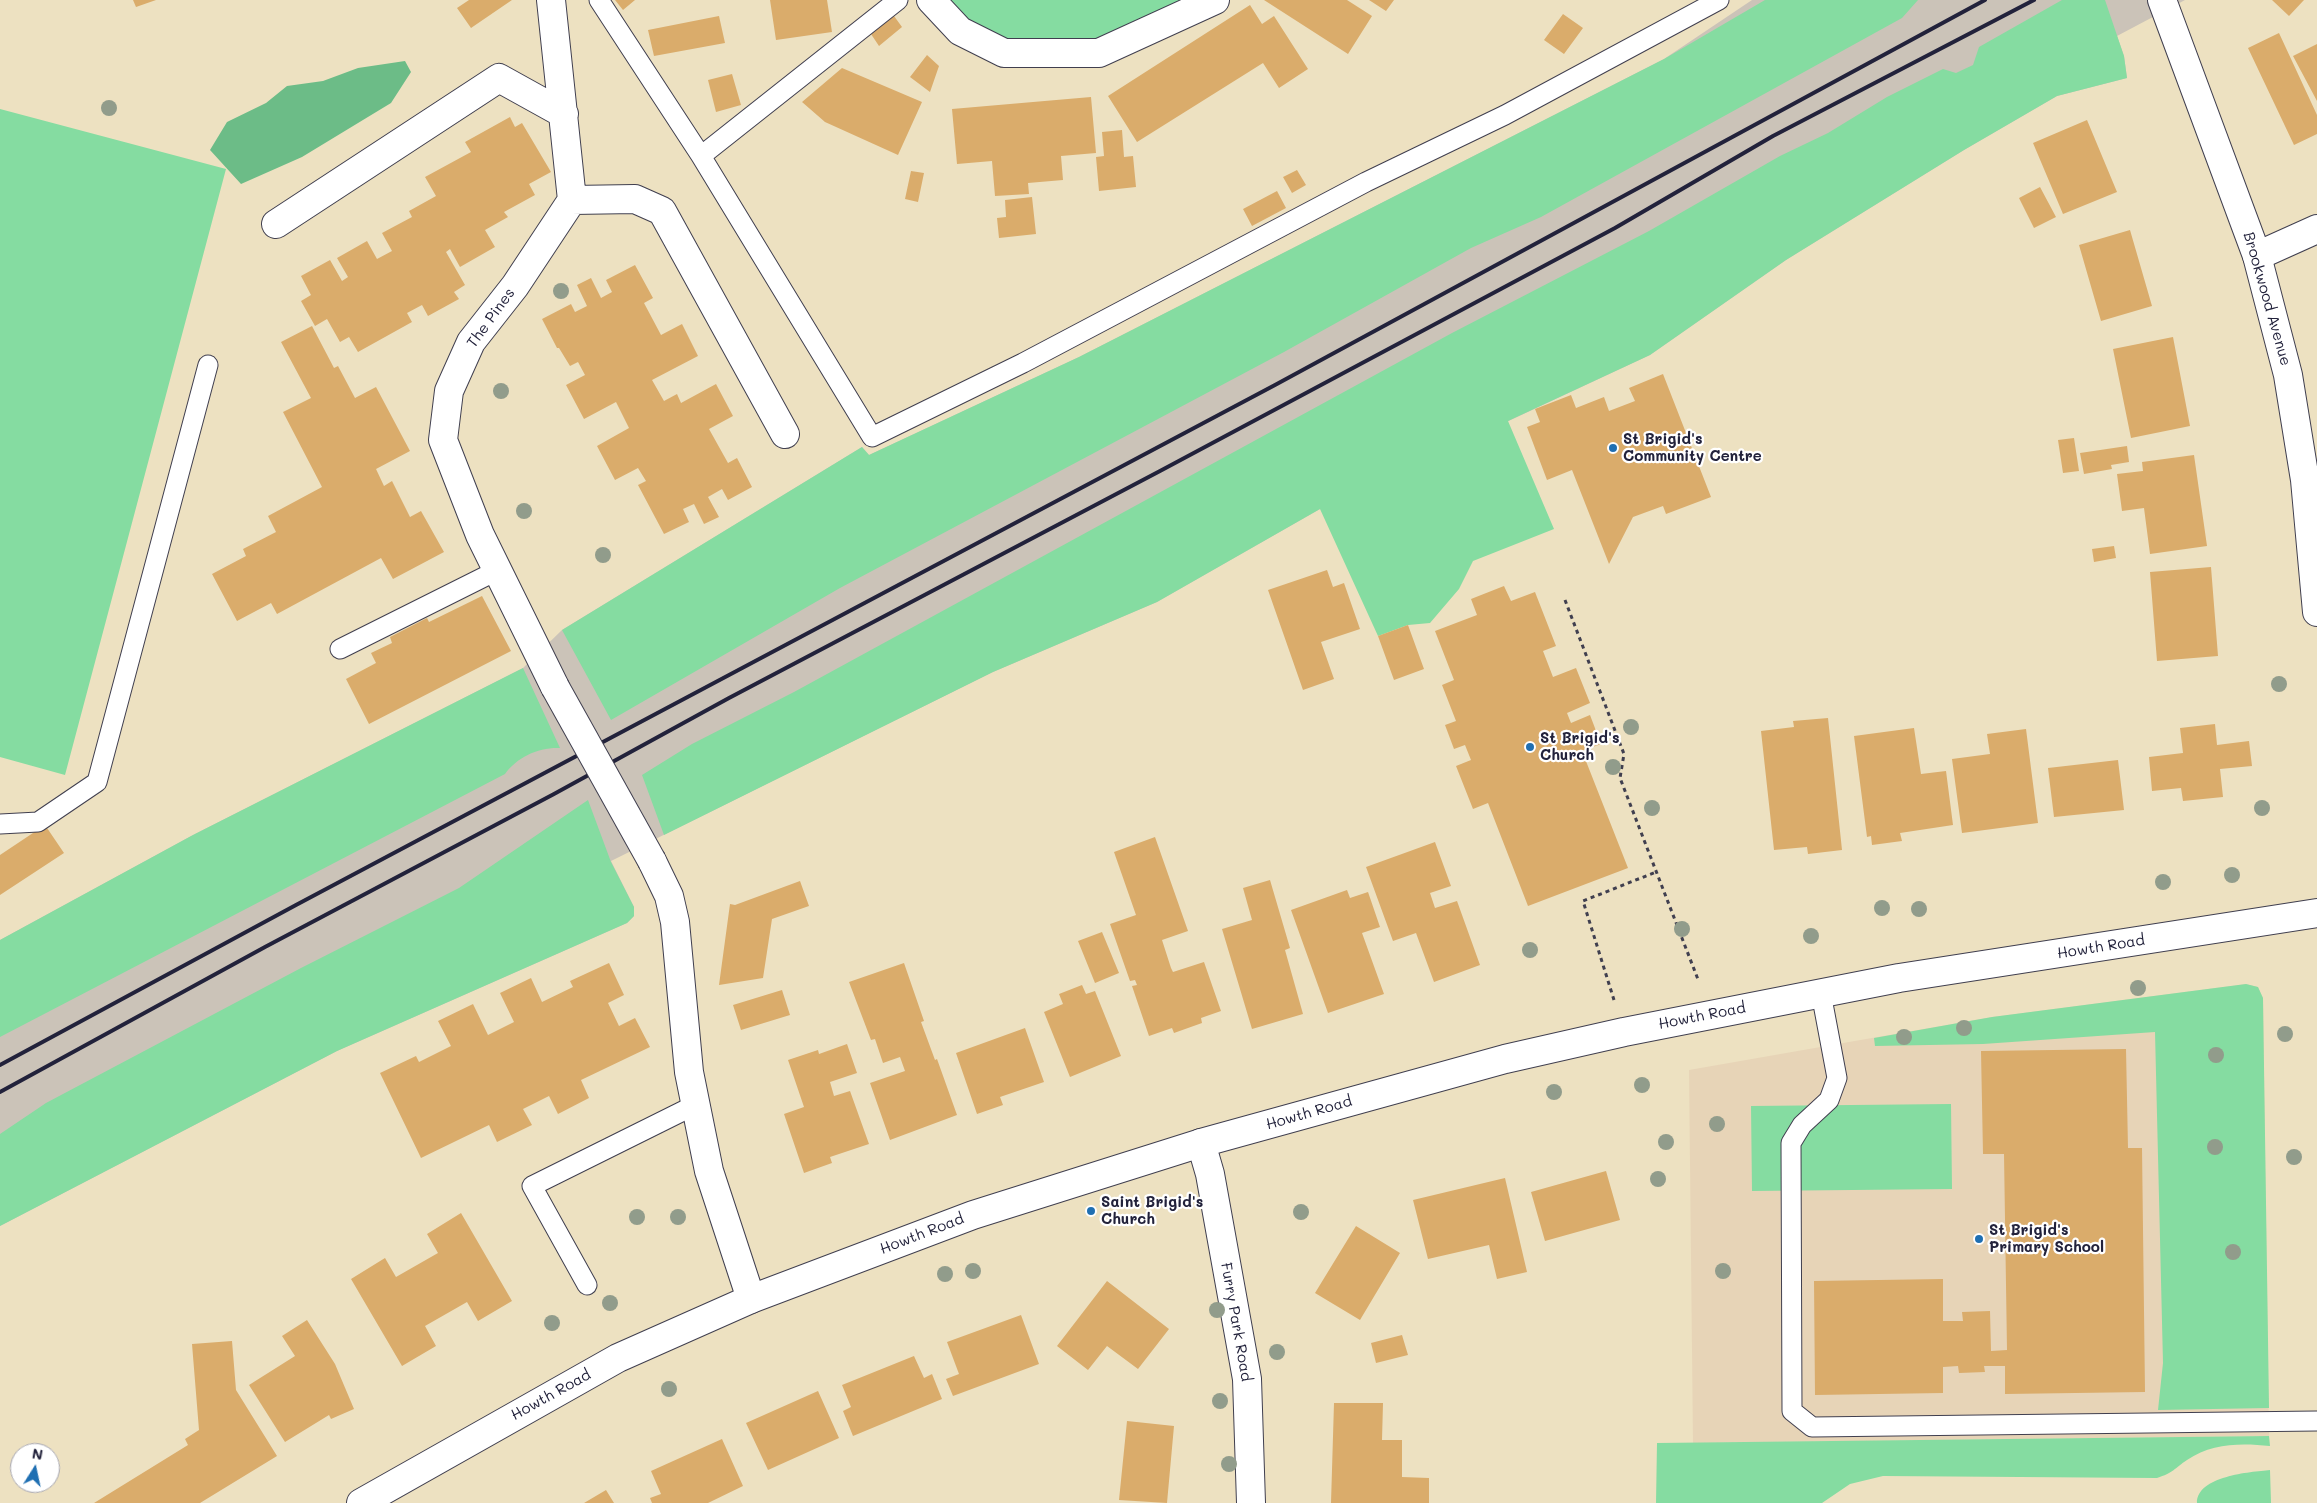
<!DOCTYPE html>
<style>
body{margin:0}
#map{position:relative;width:2317px;height:1503px;overflow:hidden;background:#ede1c1;font-family:Mali,sans-serif}
canvas{display:block}
.north{position:absolute;left:10px;top:1443px;width:50px;height:50px;box-sizing:border-box;background:#fff;border:1px solid #a7a7b1;border-radius:50%;rotate:10deg;font-size:14px;font-weight:700;line-height:20px;text-align:center;color:#22223b}
.north::after{content:'';display:block;margin:auto;width:18px;height:22px;background:#1f6fb2;clip-path:polygon(50% 0,100% 100%,50% 72%,0 100%)}
</style>
<div id="map">
<canvas width="2317" height="1503"></canvas>
<div class="north">N</div>
</div>
<script>
const ctx = document.querySelector('canvas').getContext('2d');
ctx.lineJoin = 'round';
function paint(path, color) { ctx.fillStyle = color; ctx.fill(path, 'evenodd'); }
function strokePath(path, color, width, dash) { ctx.strokeStyle = color; ctx.lineWidth = width; ctx.lineCap = dash ? 'butt' : 'round'; ctx.setLineDash(dash || []); ctx.stroke(path); }
function label(font, color, halo, rows, align = 'center') {
  ctx.font = font + ' Mali,sans-serif'; ctx.lineWidth = 4.5; ctx.setLineDash([]); ctx.textBaseline = 'middle'; ctx.strokeStyle = halo; ctx.fillStyle = color; for (const [text, x, y, turn = 0] of rows) {
    ctx.save(); ctx.translate(x, y); ctx.rotate((+turn || 0) * Math.PI / 180); ctx.textAlign = isNaN(turn) ? turn : align; if (halo) ctx.strokeText(text, 0, 0); ctx.fillText(text, 0, 0); ctx.restore();
  }
}
paint(new Path2D(`
 M2246,984L2258,987L2263,998L2269,1436L1693,1443L1689,1070L1992,1017Z`), '#e7d4b7');
paint(new Path2D(`
 M1752,0H2185L2117,36L2124,56L2127,78L2057,96L1964,150L1786,260L1650,355L1320,509L1157,602L993,672L611,861L634,907V916L627,923L337,1051L0,1226V940L193,835L523,668L562,630L862,447L869,455L1079,357L1664,59Z`), '#cbc3b8');
paint(new Path2D(`
 M931,0H1215L1099,52L1004,53Z
 M1765,0H1918L1902,18L1541,217L1471,248L1284,352L840,588L611,720L562,630L862,447L869,455L1079,357L1664,59Z
 M2062,0H2105L2124,56L2127,78L2057,96L1964,150L1786,260L1650,355L1508,421L1554,529L1473,561L1459,589L1430,623L1408,625L1378,636L1320,509L1157,602L993,672L664,835L642,775L692,744L794,692L1452,333L1649,231L1780,156L1828,133L1887,97L1943,69L1956,73L1973,65L1979,47Z
 M0,109L226,169L65,775L0,757Z
 M523,668L560,748C539,747 517,757 505,774L0,1037V940L193,835Z
 M588,800L611,862L634,907V916L627,923L337,1051L0,1226V1134L46,1103L301,968L459,888Z
 M2246,984L2258,987L2263,998L2269,1408L2158,1410L2163,1363L2155,1032L1983,1044L1875,1046L1874,1038L1992,1017Z
 M1951,1104L1952,1189L1752,1191L1751,1106Z
 M2269,1436L2270,1446C2241,1443 2212,1443 2187,1460C2175,1468 2173,1473 2157,1478L1883,1476L1850,1484L1822,1503H1656L1657,1443Z
 M2270,1470L2271,1503H2197C2197,1476 2250,1472 2270,1470Z`), '#85dca1');
paint(new Path2D(`
 M405,61L411,72L391,103L302,157L241,184L210,150L227,122L266,103L287,86L323,81L358,68Z`), '#6cbc87');
paint(new Path2D(`
 M133,0H156L136,7Z
 M469,0H512L471,28L457,8Z
 M615,0H635L623,10Z
 M770,0H827L832,32L776,40Z
 M1264,0H1347L1372,16L1348,54Z
 M1369,0H1394L1386,11Z
 M2272,0H2304L2289,16Z
 M1250,5L1262,24L1274,16L1308,69L1279,88L1263,63L1137,142L1108,96Z
 M1563,14L1583,28L1564,54L1544,40Z
 M719,16L725,43L654,56L648,30Z
 M894,16L902,27L879,46L871,34Z
 M2279,33L2317,115V134L2294,145L2248,48Z
 M2317,44V101L2293,56Z
 M927,55L939,66L930,92L910,77Z
 M842,68L922,102L898,155L825,122L802,102Z
 M732,74L741,105L716,112L708,80Z
 M1091,97L1096,153L1061,156L1063,180L1028,183L1029,194L995,196L992,161L957,164L952,109Z
 M510,117L515,127L522,123L551,172L529,184L535,195L504,212L508,217L485,230L495,247L460,267L450,249L446,252L465,285L454,292L459,299L428,316L422,305L407,313L412,322L358,352L349,337L340,342L327,319L315,326L301,301L311,295L301,276L330,260L342,281L348,277L337,258L367,241L377,259L392,251L382,233L412,217L409,211L436,196L425,177L471,152L465,142Z
 M2087,120L2117,192L2063,214L2033,143Z
 M1122,130L1124,157L1133,156L1136,187L1099,191L1096,157L1104,156L1102,132Z
 M1297,170L1306,185L1292,193L1283,177Z
 M911,171L924,173L918,202L905,199Z
 M2040,187L2056,217L2034,228L2019,198Z
 M1277,191L1286,208L1252,226L1243,209Z
 M1032,197L1036,234L999,238L997,218L1006,217L1005,200Z
 M2130,230L2152,306L2101,321L2079,245Z
 M635,265L653,298L644,303L661,335L682,324L698,356L652,380L664,401L677,394L681,403L716,384L733,416L709,429L728,463L737,458L752,487L728,500L722,489L708,497L719,517L704,524L694,504L683,509L689,522L664,534L638,485L646,481L638,468L615,480L597,446L629,428L616,402L584,419L566,385L585,375L578,362L570,366L559,348H557L542,319L571,304L575,312L587,306L577,285L591,278L601,298L612,292L606,280Z
 M312,326L334,368L338,366L355,398L376,387L410,451L376,469L384,486L392,481L410,517L421,511L444,552L393,579L381,558L277,614L271,603L237,621L212,574L246,556L243,549L276,532L268,516L322,487L283,412L311,398L281,342Z
 M2173,337L2190,426L2131,438L2113,349Z
 M1663,374L1711,497L1666,514L1663,506L1633,517L1609,564L1572,470L1547,480L1527,427L1540,422L1535,409L1571,395L1576,408L1604,397L1609,411L1635,401L1629,388Z
 M2074,438L2079,471L2063,473L2058,440Z
 M2127,446L2129,462L2111,465L2112,469L2084,474L2080,453Z
 M2194,455L2207,546L2150,554L2144,508L2122,511L2117,474L2143,471L2142,462Z
 M2114,546L2116,558L2094,562L2092,549Z
 M2211,567L2218,656L2157,661L2150,572Z
 M1327,570L1333,587L1344,583L1360,629L1321,642L1334,679L1303,690L1268,590Z
 M1504,586L1511,601L1535,592L1556,646L1543,651L1553,677L1576,668L1590,703L1567,713L1571,723L1590,715L1601,744L1582,751L1628,868L1528,906L1488,803L1473,809L1456,766L1471,760L1465,745L1454,749L1445,725L1456,721L1442,685L1454,680L1435,631L1477,615L1471,599Z
 M482,596L511,651L369,724L346,679L376,663L371,653L392,643L390,637L427,618L429,622Z
 M1408,625L1424,669L1394,680L1378,636Z
 M1828,718L1842,850L1808,854L1807,847L1774,850L1761,731L1794,727L1793,721Z
 M2215,724L2217,745L2249,741L2252,766L2220,769L2223,797L2183,801L2181,788L2152,791L2149,757L2183,753L2180,728Z
 M1914,728L1921,774L1946,771L1953,825L1900,833L1902,841L1872,845L1871,836L1867,837L1854,736Z
 M2026,729L2038,823L1962,833L1952,759L1990,754L1987,734Z
 M2118,760L2124,810L2054,817L2048,768Z
 M45,825L64,853L0,895V855Z
 M1155,837L1188,931L1162,940L1171,968L1173,972L1204,962L1221,1011L1201,1018L1202,1023L1174,1033L1172,1028L1149,1036L1132,986L1137,985L1135,980L1130,981L1110,924L1136,915L1114,852Z
 M1435,842L1451,886L1430,893L1435,908L1457,901L1480,965L1434,982L1416,933L1393,941L1366,867Z
 M1270,880L1290,948L1285,950L1303,1014L1252,1029L1222,929L1252,920L1243,888Z
 M800,881L809,906L772,919L763,978L719,985L730,904L735,905Z
 M1347,890L1350,898L1368,892L1380,927L1362,933L1384,994L1328,1013L1291,910Z
 M1102,932L1119,973L1095,983L1078,941Z
 M609,963L624,995L608,1003L619,1026L635,1018L650,1047L581,1080L589,1098L558,1114L549,1096L523,1109L532,1125L497,1142L489,1125L421,1158L380,1073L416,1056L419,1062L451,1046L438,1021L473,1004L488,1035L514,1022L500,993L531,978L542,1002L573,987L570,981Z
 M904,963L924,1021L921,1022L935,1060L937,1059L957,1115L890,1140L870,1083L905,1071L900,1057L883,1063L875,1039L871,1040L849,982Z
 M1082,985L1086,994L1095,991L1121,1056L1070,1077L1044,1012L1063,1004L1059,994Z
 M782,990L790,1015L741,1030L733,1005Z
 M1025,1028L1044,1082L1000,1097L1003,1105L977,1114L956,1053Z
 M847,1044L857,1073L830,1082L834,1096L850,1091L869,1144L830,1157L832,1163L804,1173L784,1114L804,1107L788,1060L818,1050L819,1054Z
 M2126,1049L2128,1148H2142L2145,1392L2005,1394V1366H1984L1985,1372L1959,1373L1958,1366L1943,1367V1393L1815,1395L1814,1281L1943,1279V1321H1963L1962,1312L1990,1311L1991,1351L2007,1350L2004,1154H1983L1981,1051Z
 M1606,1171L1620,1220L1545,1241L1531,1192Z
 M1505,1178L1527,1272L1497,1279L1489,1245L1428,1259L1413,1200Z
 M461,1213L512,1301L478,1321L467,1302L425,1326L436,1346L402,1366L351,1279L385,1258L396,1277L438,1253L427,1234Z
 M1356,1226L1400,1253L1360,1320L1315,1293Z
 M1107,1281L1169,1329L1138,1369L1107,1346L1088,1370L1057,1346Z
 M1021,1315L1039,1364L953,1396L946,1379L959,1374L947,1342Z
 M307,1320L335,1364L354,1409L331,1419L329,1415L285,1442L249,1385L295,1356L282,1336Z
 M1402,1335L1408,1355L1376,1363L1371,1343Z
 M232,1341L236,1390L277,1456L200,1503H94L188,1445L185,1439L199,1430L192,1344Z
 M914,1356L924,1378L932,1374L942,1399L853,1436L843,1411L851,1407L842,1385Z
 M818,1391L839,1438L768,1470L746,1423Z
 M1334,1403H1383L1382,1440H1402V1477L1429,1478V1503H1331Z
 M1127,1421L1174,1426L1167,1503L1119,1500Z
 M722,1439L743,1486L708,1503H652L650,1498L661,1494L651,1471Z
 M606,1490L614,1503H584Z`), '#daac6b');
const service = new Path2D(`
 M599,0L701,156L872,437L1023,363L1366,182L1505,115L1719,0
 M701,156L898,0
 M340,649L498,570
 M0,824L38,822L97,782L208,365
 M1821,993L1837,1078L1829,1100L1802,1125L1791,1143L1792,1411L1812,1427L2317,1421
 M587,1285L532,1186L695,1105`);
const minor = new Path2D(`
 M551,0L572,200L515,286L471,342L449,391L443,440L480,535L555,687
 M931,0L960,31L1004,53H1099L1215,0
 M572,200L635,199L662,211L785,434
 M276,224L499,78L564,114
 M2257,256L2317,229
 M652,861L669,896L675,922L689,1072L709,1171L751,1299
 M1201,1143L1210,1174L1247,1379L1251,1503`);
const secondary = new Path2D(`
 M2162,0L2257,256L2288,375L2305,480L2317,612
 M361,1503L618,1358L751,1299L973,1215L1201,1143L1505,1059L1624,1032L1899,978L2317,913`);
strokePath(service, '#403f4f', 21);
strokePath(minor, '#403f4f', 30);
strokePath(secondary, '#403f4f', 30);
strokePath(new Path2D(`
 M1565,600L1624,754L1620,778L1699,982
 M1614,1000L1583,901L1656,872`), '#403f4f', 3, [4, 4]);
strokePath(service, '#fff', 19);
strokePath(minor, '#fff', 28);
strokePath(secondary, '#fff', 28);
strokePath(new Path2D(`
 M0,1065L296,905L1275,385L1985,0
 M0,1092L265,947L554,794L729,698L1160,471L1615,228L1773,136L2034,0`), '#22223b', 4);
const minorBridge = new Path2D(`
 M555,687L652,861`);
strokePath(minorBridge, '#403f4f', 30, []);
strokePath(minorBridge, '#fff', 28);
ctx.fillStyle = '#919c8b';
for (const [x, y] of [
 [109,108],
 [561,291],
 [501,391],
 [524,511],
 [603,555],
 [2279,684],
 [1631,727],
 [1613,767],
 [1652,808],
 [2262,808],
 [2232,875],
 [2163,882],
 [1882,908],
 [1919,909],
 [1682,929],
 [1811,936],
 [1530,950],
 [2138,988],
 [1964,1028],
 [2285,1034],
 [1904,1037],
 [2216,1055],
 [1642,1085],
 [1554,1092],
 [1717,1124],
 [1666,1142],
 [2215,1147],
 [2294,1157],
 [1658,1179],
 [1301,1212],
 [637,1217],
 [678,1217],
 [2233,1252],
 [973,1271],
 [1723,1271],
 [945,1274],
 [610,1303],
 [1217,1310],
 [552,1323],
 [1277,1352],
 [669,1389],
 [1220,1401],
 [1229,1464]
]) { ctx.beginPath(); ctx.arc(x, y, 8, 0, 2 * Math.PI); ctx.fill(); }
for (const [x, y, r, color] of [
 [1613,448,5,"#1f6fb2"],
 [1530,747,5,"#1f6fb2"],
 [1091,1211,5,"#1f6fb2"],
 [1979,1239,5,"#1f6fb2"]
]) { const dot = new Path2D(); dot.arc(x, y, r, 0, 2 * Math.PI); ctx.fillStyle = color; ctx.fill(dot); strokePath(dot, '#fff', 2); }
label('15px', '#22223b', '#fff', [
 ["Brookwood Avenue",2267,299,74],
 ["The Pines",491,318,-54],
 ["Howth Road",2101,947,-9],
 ["Howth Road",1702,1016,-11],
 ["Howth Road",1309,1113,-16],
 ["Howth Road",922,1234,-21],
 ["Furry Park Road",1236,1322,80],
 ["Howth Road",551,1395,-29]
]);
label('bold 15px', '#22223b', '#fff', [
 ["St Brigid's",1623,439],
 ["Community Centre",1623,456],
 ["St Brigid's",1540,738],
 ["Church",1540,755],
 ["Saint Brigid's",1101,1202],
 ["Church",1101,1219],
 ["St Brigid's",1989,1230],
 ["Primary School",1989,1247]
], 'left');
</script>
